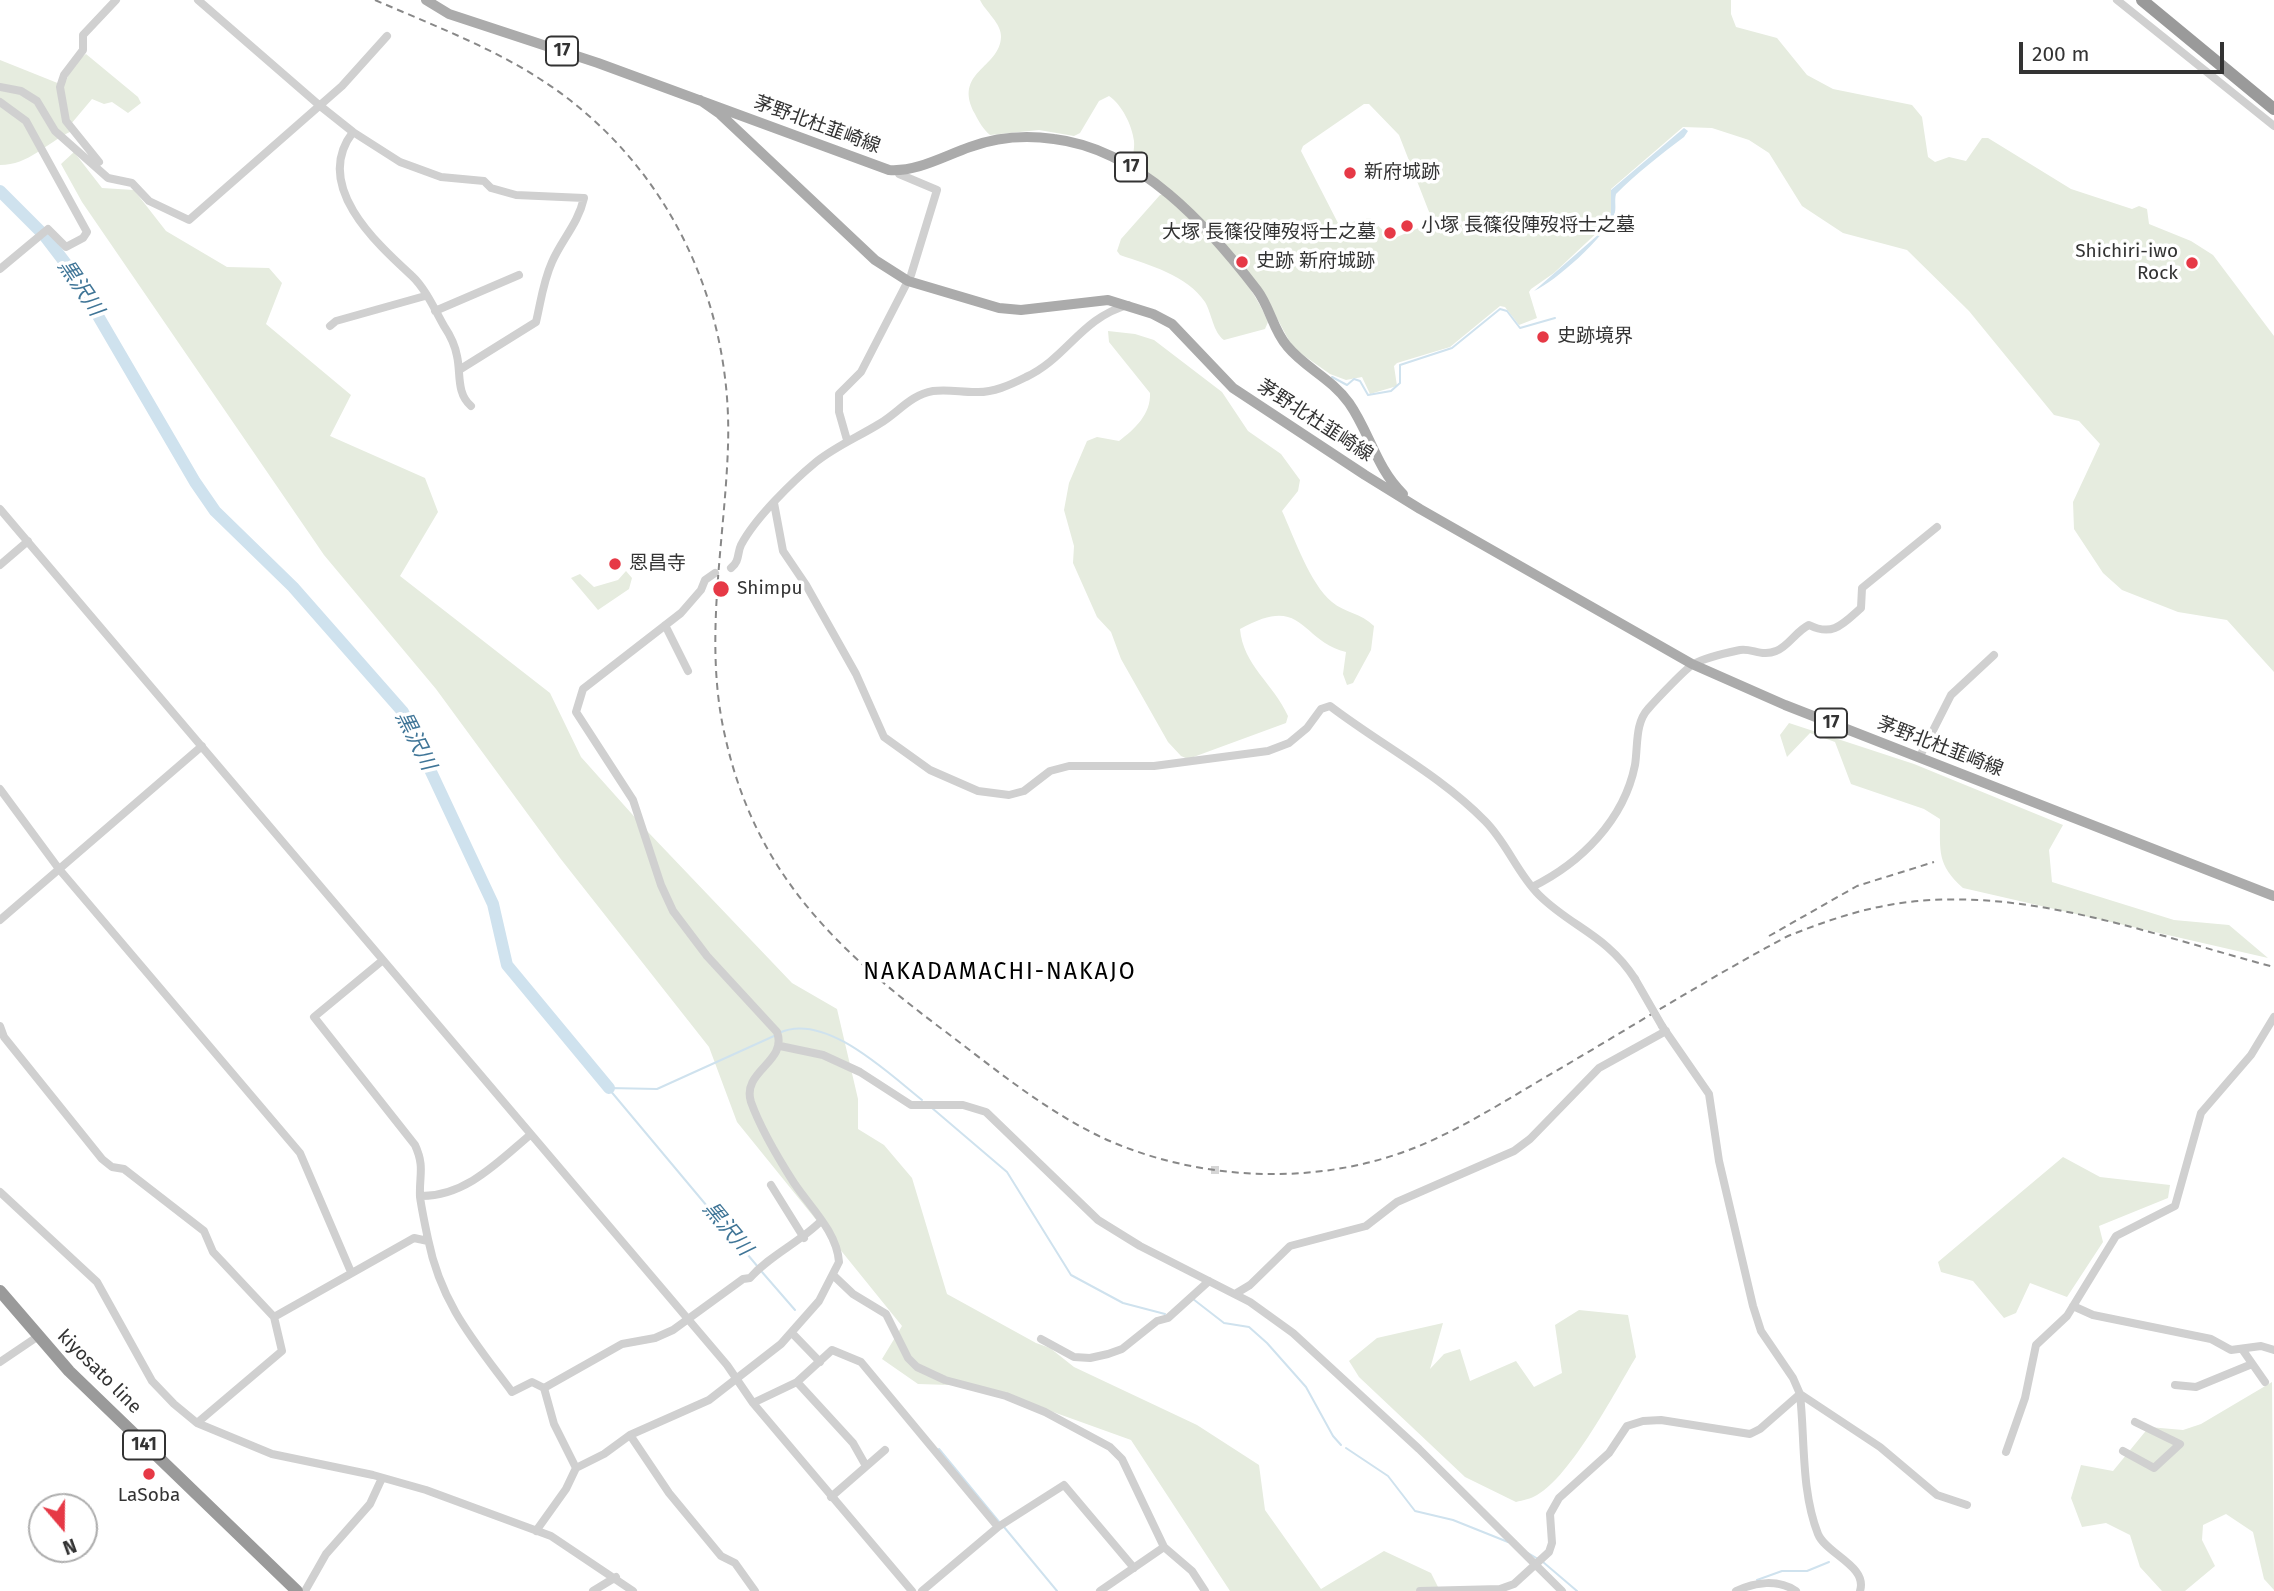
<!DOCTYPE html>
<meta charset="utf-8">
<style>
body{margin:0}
#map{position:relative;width:2274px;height:1591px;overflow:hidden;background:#fff;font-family:"Fira Sans",sans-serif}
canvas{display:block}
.north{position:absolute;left:28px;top:1493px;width:70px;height:70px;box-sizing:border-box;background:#fff;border:2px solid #adadad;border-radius:50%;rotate:160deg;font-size:19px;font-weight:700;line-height:28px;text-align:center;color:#333}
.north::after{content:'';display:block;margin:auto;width:24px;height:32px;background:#e63946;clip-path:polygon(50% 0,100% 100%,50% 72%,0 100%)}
.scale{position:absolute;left:2019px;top:42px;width:205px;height:32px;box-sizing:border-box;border:4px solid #333;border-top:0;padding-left:9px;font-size:21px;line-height:24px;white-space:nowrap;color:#333;-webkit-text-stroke:5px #fff;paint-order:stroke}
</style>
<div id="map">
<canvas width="2274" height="1591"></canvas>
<div class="north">N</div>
<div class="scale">200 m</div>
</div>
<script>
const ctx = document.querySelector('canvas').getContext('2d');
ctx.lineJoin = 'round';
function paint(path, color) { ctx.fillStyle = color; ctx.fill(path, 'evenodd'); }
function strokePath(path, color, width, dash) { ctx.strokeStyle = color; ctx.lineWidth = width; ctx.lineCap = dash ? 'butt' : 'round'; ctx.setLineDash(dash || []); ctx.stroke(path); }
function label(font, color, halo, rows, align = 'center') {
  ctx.font = font + ' "Fira Sans","Noto Sans JP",sans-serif'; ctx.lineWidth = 7; ctx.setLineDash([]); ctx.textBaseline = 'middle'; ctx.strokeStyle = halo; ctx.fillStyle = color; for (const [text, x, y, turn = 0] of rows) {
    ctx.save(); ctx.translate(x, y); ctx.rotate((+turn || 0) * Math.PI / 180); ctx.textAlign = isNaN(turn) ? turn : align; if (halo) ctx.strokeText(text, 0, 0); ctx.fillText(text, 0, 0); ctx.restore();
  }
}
paint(new Path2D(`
 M980,0H1731V14L1736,27L1777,38L1807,75L1833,89L1912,105L1922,117L1928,157L1935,162L1949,157L1966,161L1982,138H1988L2071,189L2132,209L2139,206L2147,209L2149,224L2191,241L2213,255L2274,336V672L2227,620L2178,612L2122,590L2103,573L2074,529L2073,502L2100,444L2079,421L2054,415L1969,311L1907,250L1843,233L1802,206L1769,153L1749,140L1712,128L1683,127L1611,189V213L1602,228L1554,273L1531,289L1529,292L1537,318L1519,325L1505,307L1500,306L1450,347L1397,363L1394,366L1397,386L1370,394L1362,377L1346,380L1330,374L1293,348L1264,294L1174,193L1136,164C1131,155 1135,150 1134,141C1132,125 1122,105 1109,96L1099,101L1080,133L1074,136L1039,130L990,135C983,129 979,122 975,114C952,72 1000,68 1001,37C1002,24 985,11 980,0ZM1364,104H1369L1399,135L1433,222L1392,239L1370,218L1339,225L1301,151L1303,146Z
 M86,54L138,97L141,103L128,113L112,102L104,104L92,99L71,124L72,131C46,143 29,165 0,165V60L60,84L66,81L73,64Z
 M74,152L102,188L134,190L166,231L227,267L269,268L282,283L266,324L351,395L330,436L425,478L438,512L400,576L550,693L581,757L648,832L792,983L837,1009L858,1099V1129L884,1145L912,1178L947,1294L1036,1343L1050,1348L1074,1367L1197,1425L1259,1465L1265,1510L1321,1589L1384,1551L1431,1573L1440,1591H1230L1131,1440L981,1386L918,1384L882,1359L902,1326L737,1122L709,1047L560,858L436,689L324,555L82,202L61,164Z
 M1160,195H1165C1202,232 1248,273 1268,322L1265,329L1224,340C1213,332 1212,314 1205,302C1187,275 1149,265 1120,255L1117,251L1121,239Z
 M1108,331L1135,334L1154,340L1222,392L1248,431L1281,454L1300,480L1298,491L1282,511C1294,537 1310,584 1332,602C1345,613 1361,613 1374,626L1371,650L1353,683L1347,685L1343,674L1346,652C1299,640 1304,593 1240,629C1243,665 1273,683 1288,716L1286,723L1188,759L1181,756L1168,742L1121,659L1111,632L1097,617L1073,563L1074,546L1064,510L1069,483L1087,441L1097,437L1119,441C1135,429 1151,414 1150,393L1109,342Z
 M626,571L632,578L629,589L598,610L571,578L580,574L594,587L618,580Z
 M1789,723L1914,764L2063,825L2049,850L2052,882L2174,920L2229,925L2268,958L1963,888C1937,865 1940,851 1940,819L1924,809L1851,784L1835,742L1810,733L1787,757L1780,735Z
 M2063,1157L2100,1177L2170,1185L2168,1198L2099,1226L2103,1242L2067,1297L2030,1283L2016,1313L2004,1318L1973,1281L1941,1272L1938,1262Z
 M1579,1310L1628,1315L1636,1357C1615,1392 1571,1476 1537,1495C1531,1499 1523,1500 1516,1502L1465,1477L1359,1377L1349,1361L1377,1338L1443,1323L1430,1369L1444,1354L1460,1349L1470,1381L1516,1361L1534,1387L1562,1373L1555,1325Z
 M2272,1382L2274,1590L2264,1579L2253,1532L2226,1514L2203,1525L2202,1540L2215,1566L2185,1591H2162L2140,1567L2130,1535L2106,1523L2082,1527L2071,1498L2081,1465L2113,1471L2149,1427L2183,1430L2201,1424Z`), '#e6ecdf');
paint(new Path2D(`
 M1684,128L1688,131L1684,137C1660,155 1637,173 1616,194C1614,201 1617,209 1614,215C1604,238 1556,281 1534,291L1599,234L1611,213V190Z`), '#cfe2ee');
strokePath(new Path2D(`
 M1332,377L1347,385L1354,379L1360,381L1368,395L1391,391L1400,383V365L1452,348L1500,309L1507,311L1520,328L1555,318
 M779,1033C825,1011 889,1074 922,1100
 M609,1088L657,1089L774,1036
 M609,1089L758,1267
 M932,1108L1007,1172L1071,1275L1123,1303L1165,1314
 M762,1272L795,1310
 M1193,1299L1224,1323L1249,1327L1267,1343L1306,1387L1333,1436L1341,1445
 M1346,1448L1388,1476L1415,1511L1453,1520L1508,1542
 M939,1449L1000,1523
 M1004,1527L1057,1591
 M1528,1553L1538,1559
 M1543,1562L1577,1591
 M1757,1580L1782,1571H1807L1829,1562`), '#cfe2ee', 2);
strokePath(new Path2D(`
 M0,191L44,235L73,273L195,482L215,511L293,587L403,712L493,904L507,965L609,1088`), '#cfe2ee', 12);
strokePath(new Path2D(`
 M1215,1174V1162`), '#d6d6d6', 8, [8, 4]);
strokePath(new Path2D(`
 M198,0L319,105L353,132L400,162L441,177L484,181L491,188L516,195L584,198C578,224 562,239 552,262C543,282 541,301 536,322L459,370
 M2117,0L2274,126
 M0,87L21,91L37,101L55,131L108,178L132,183L149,201L189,220L342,86L387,36
 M0,102L26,121L87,232L83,238L66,247L48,229L0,269
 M353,132C312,185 376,243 412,276C425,288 435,310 444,326C450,335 455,345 457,356C461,373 456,393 471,406
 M99,162L66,121L60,87L64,75L83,50V35L116,0
 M435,311L519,275
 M330,326L336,321L425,296
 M847,440L839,412V394L861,372L911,275L937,190L899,174L898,171
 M774,503L783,551L806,585L856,674L884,737L930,770L978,791L1009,795L1024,791L1050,771L1069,766H1154L1268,751L1289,743L1307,728L1321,709L1330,706C1381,745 1440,775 1485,821C1507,843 1517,873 1539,895C1571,927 1607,935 1635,979
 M0,509L727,1365L753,1403L912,1591
 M0,565L28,541
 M731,568C740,561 737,553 741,545C755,518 793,481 816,462C836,446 858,437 879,424C898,413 910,395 933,391C947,389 961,392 975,392C993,393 1010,385 1026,377C1067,358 1081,318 1128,305
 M665,625L688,671
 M1919,758L1951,695L1994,655
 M0,789L59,869L300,1153L351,1272
 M1532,887C1581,863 1624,820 1635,765C1638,746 1635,723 1648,709C1655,701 1688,666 1694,664C1706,657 1726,653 1740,650C1752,648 1762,657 1776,651C1788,647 1796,631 1809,625C1833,637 1843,624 1861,608L1862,588L1937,527
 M0,920L202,746
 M383,960L314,1017L415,1145C425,1167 419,1175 420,1197C422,1211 425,1225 428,1239C441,1304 474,1341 512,1392L532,1382L544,1388L554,1424L576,1468
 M0,1026L4,1037L102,1159L112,1167L124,1169L204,1231L213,1252L274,1317L282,1351L197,1423
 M1662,1026L1709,1094L1719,1161L1753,1306L1761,1331L1793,1378L1800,1394C1805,1439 1801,1491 1818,1534C1826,1554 1868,1566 1860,1591
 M780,1046L823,1055L860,1072L911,1105H963L986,1112L1098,1220L1140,1246L1250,1302L1293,1333L1419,1449L1562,1591
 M771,1185L804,1238
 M0,1192L97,1282L152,1381L174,1404L197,1423L272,1454L373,1475L426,1490L551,1536L633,1591
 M420,1196C465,1197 498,1162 530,1135
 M833,1275L853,1294L886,1314L908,1358L917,1367L945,1380L1006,1396L1045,1412L1110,1447L1122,1459L1164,1547L1192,1571L1205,1591
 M1235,1294L1250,1285L1290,1246L1366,1226L1397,1202L1514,1151L1530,1139L1599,1068L1666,1031
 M2073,1306L2093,1315L2211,1339L2231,1350L2261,1346L2274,1350
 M274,1317L414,1238L428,1241
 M792,1333L820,1362
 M1041,1339L1074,1357L1090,1358L1108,1354L1122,1349L1157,1321L1168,1318L1209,1281
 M2242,1349L2265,1382
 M0,1362L37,1337
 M797,1382L853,1443L866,1466
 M2175,1385L2196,1387L2252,1364
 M544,1388L622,1344L655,1338L673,1330L743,1279L750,1278C770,1255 799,1243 821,1221
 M1800,1394L1880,1447L1937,1495L1967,1505
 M753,1403L797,1382L832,1350L861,1362L998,1527
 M630,1435L669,1493L721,1556L735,1563L755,1591
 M2123,1451L2154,1468L2180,1444L2135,1422
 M2006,1452L2025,1398L2036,1345L2067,1316L2116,1236L2175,1206L2201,1113L2251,1055L2274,1017
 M831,1497L885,1450
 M536,1531L566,1489L576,1468L604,1454L630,1435L709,1400L781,1344L819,1301L839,1262C837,1232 810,1207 794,1183C778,1158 761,1130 751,1102C741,1071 788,1062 777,1032L707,956L673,911L661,885L633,800L576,712L583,689L681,613L701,590L705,580L715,573
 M305,1591L326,1554L370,1504L382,1478
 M593,1591L616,1577
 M922,1591L998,1527L1064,1485L1134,1568
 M1100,1591L1164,1547
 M1420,1591L1500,1589L1514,1584L1549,1552L1552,1543L1550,1514L1559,1498L1609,1453L1627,1426L1643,1421L1661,1420L1750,1434L1760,1429L1800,1394
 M1736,1591C1755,1582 1778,1579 1796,1591`), '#d0d0d0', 8);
strokePath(new Path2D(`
 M426,0L449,14L598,63L889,170C917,172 944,156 970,147C997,137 1026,135 1054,139C1139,149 1208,226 1257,290C1270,307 1273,330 1287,346C1305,368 1331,378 1349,403C1370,433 1376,468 1403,494
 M700,100L720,114L875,260L908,281L999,308L1021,310L1108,300L1153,314L1172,324L1233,388L1365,475L1420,509L1692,664L1785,705L2274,896`), '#ababab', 10);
strokePath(new Path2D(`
 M2142,0L2274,109
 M0,1291L69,1371L297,1591`), '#9a9a9a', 12);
strokePath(new Path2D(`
 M375,0C430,24 486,45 537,77C664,157 733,298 728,446C725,541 703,641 725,736C755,873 837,951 946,1032C996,1070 1046,1111 1103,1138C1200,1182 1320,1187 1419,1146C1467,1126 1511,1097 1556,1071C1633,1026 1709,978 1788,936C1821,923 1854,911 1889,905C2017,882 2152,935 2274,967
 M1769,936L1857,886L1934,862`), '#888', 2, [7, 5]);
strokePath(new Path2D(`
 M1635,979L1662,1026`), '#d0d0d0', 8);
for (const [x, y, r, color] of [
 [1350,173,7,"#e63946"],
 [1407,226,7,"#e63946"],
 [1390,233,7,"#e63946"],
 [1242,262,7,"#e63946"],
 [2192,263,7,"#e63946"],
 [1543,337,7,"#e63946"],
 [615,564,7,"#e63946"],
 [721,589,9,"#e63946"],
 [149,1474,7,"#e63946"]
]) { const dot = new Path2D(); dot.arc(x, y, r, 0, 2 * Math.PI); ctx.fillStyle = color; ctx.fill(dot); strokePath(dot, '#fff', 2.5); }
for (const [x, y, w] of [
 [562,51,32],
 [1131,167,32],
 [1831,723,32],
 [144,1445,42]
]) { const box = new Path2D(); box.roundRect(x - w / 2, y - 14.5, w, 29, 5); ctx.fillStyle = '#fff'; ctx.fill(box); strokePath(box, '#333', 2); }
label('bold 18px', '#333', null, [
 ["17",562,51],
 ["17",1131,167],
 ["17",1831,723],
 ["141",144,1445]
]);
label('19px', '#333', '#fff', [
 ["茅野北杜韮崎線",817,125,20],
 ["茅野北杜韮崎線",1315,421,33],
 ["茅野北杜韮崎線",1940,747,21],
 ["kiyosato line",99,1372,45]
]);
label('19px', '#333', '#fff', [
 ["新府城跡",1364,173],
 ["小塚 長篠役陣歿将士之墓",1421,226],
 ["大塚 長篠役陣歿将士之墓",1376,233,"right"],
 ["Shichiri-iwo",2178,252,"right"],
 ["Rock",2178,274,"right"],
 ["史跡 新府城跡",1256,262],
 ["史跡境界",1557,337],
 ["恩昌寺",629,564],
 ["Shimpu",737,589],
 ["LaSoba",149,1496,"center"]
], 'left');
label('italic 21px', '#3f7597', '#fff', [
 ["黒沢川",80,288,56],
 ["黒沢川",415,741,63],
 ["黒沢川",727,1229,50]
]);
ctx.letterSpacing = '2px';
label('23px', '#000', '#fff', [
 ["NAKADAMACHI-NAKAJO",1000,973]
]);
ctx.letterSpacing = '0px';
</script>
